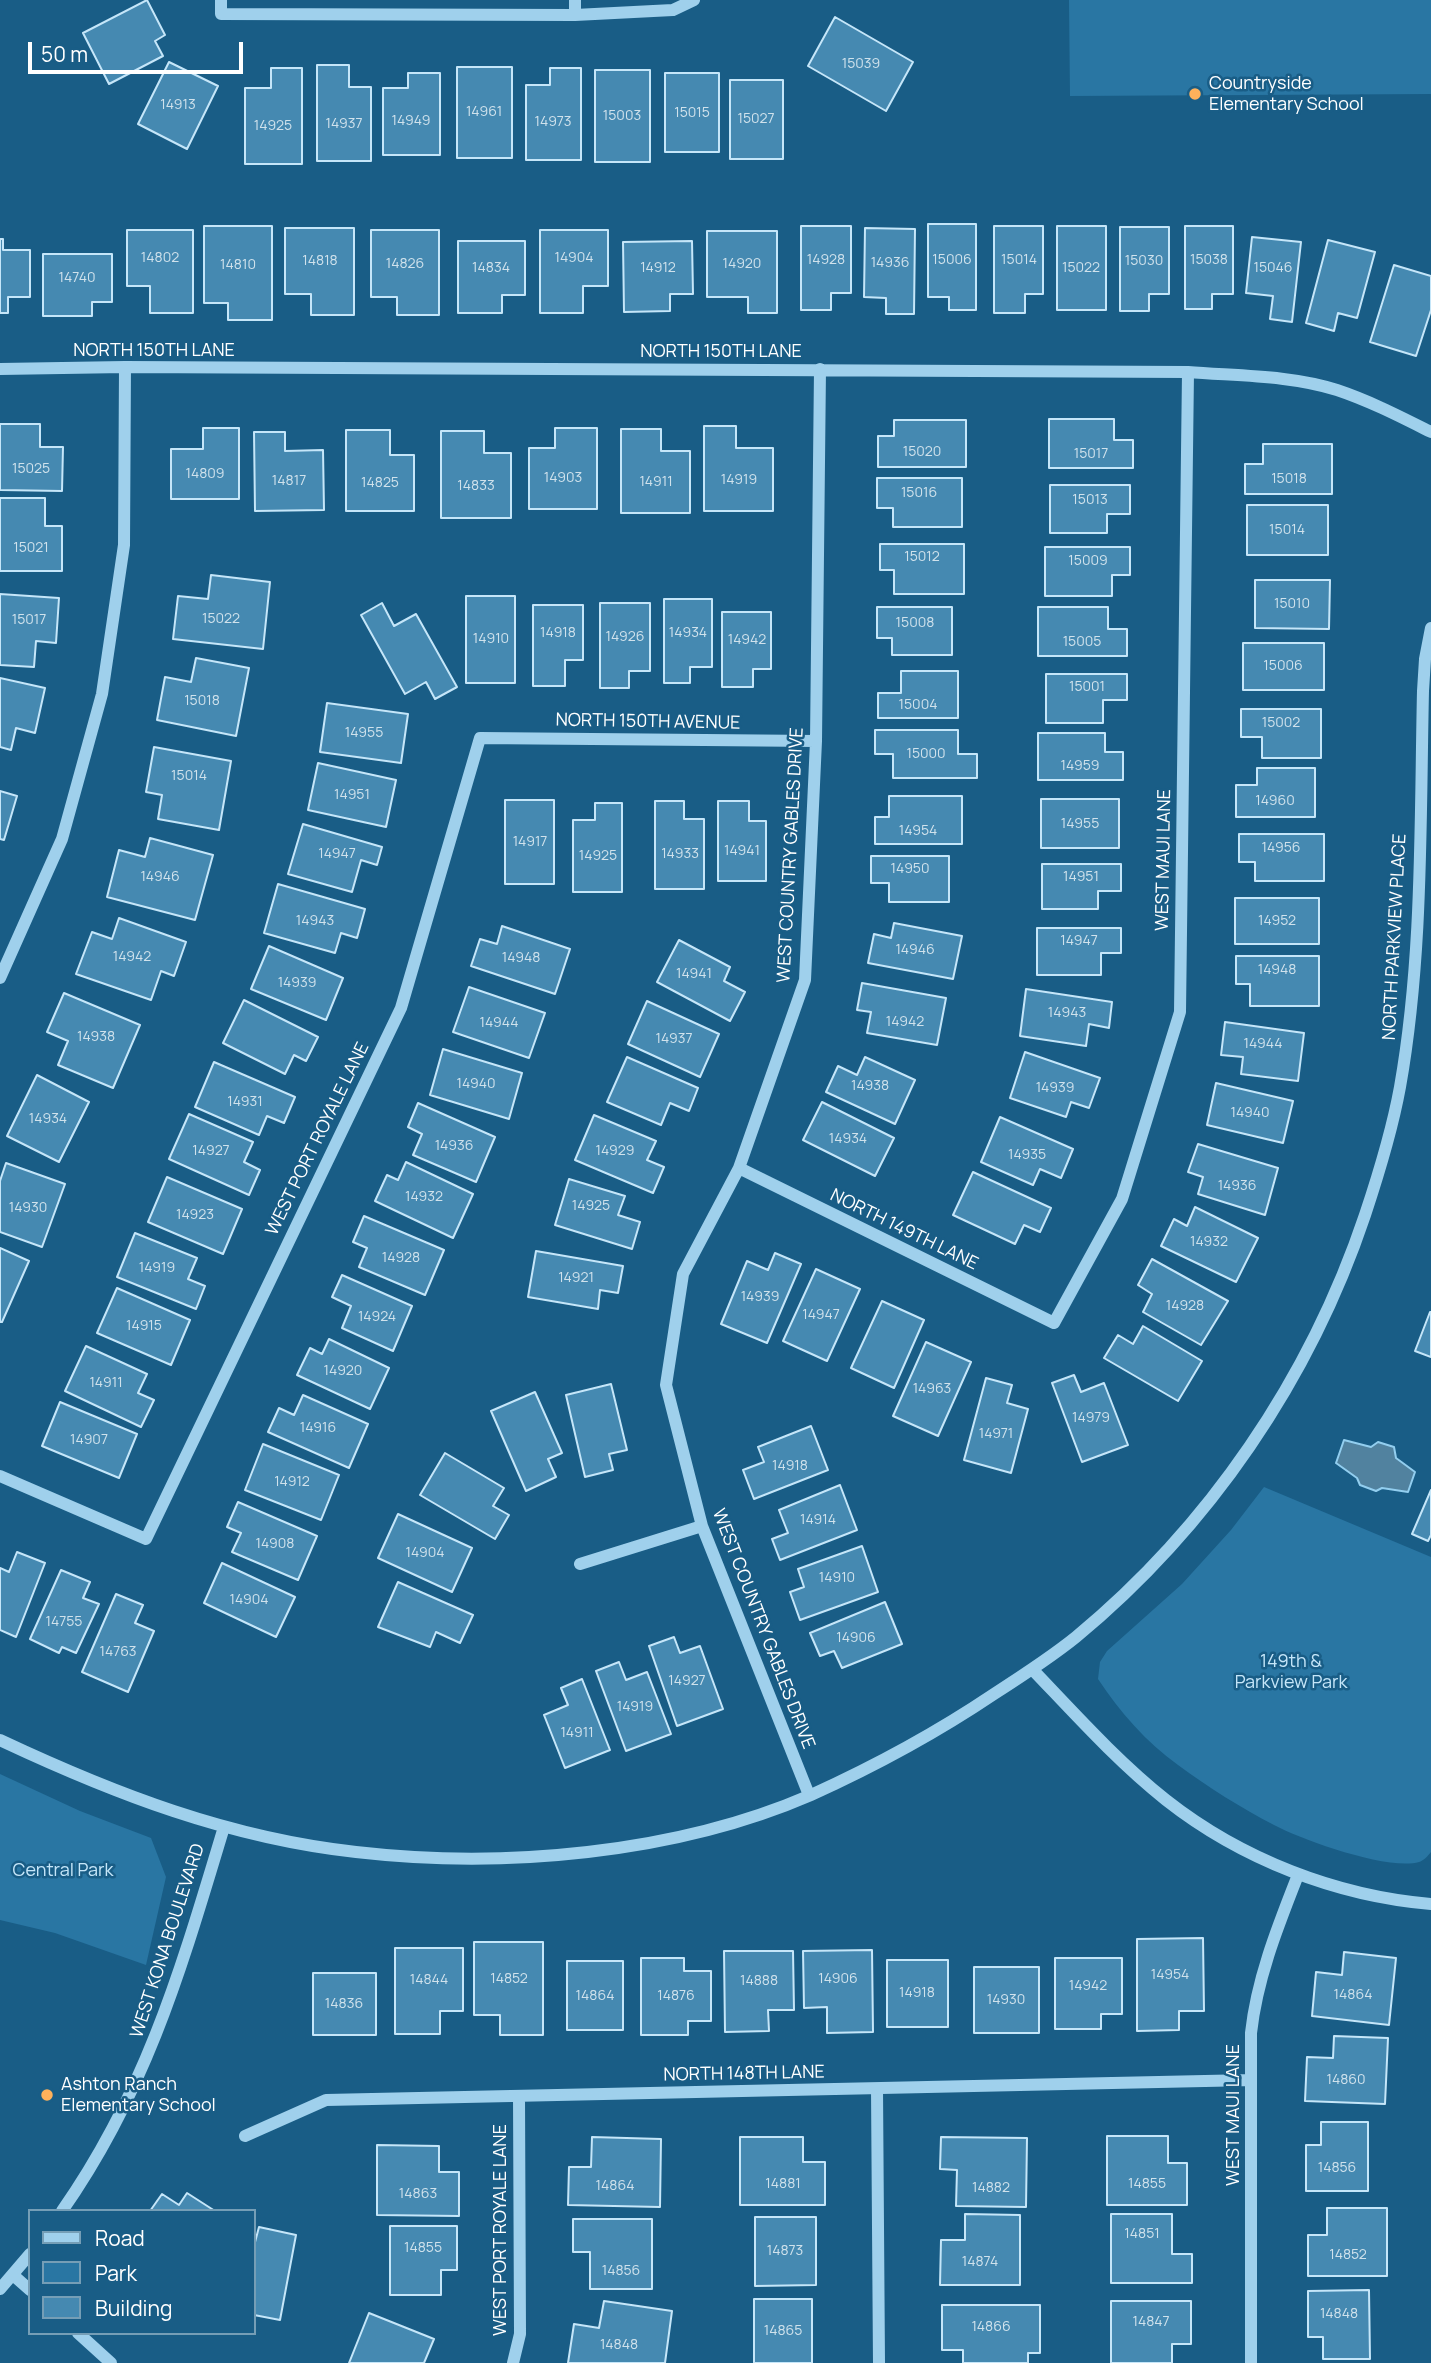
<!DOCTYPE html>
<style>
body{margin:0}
#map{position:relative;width:1431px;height:2363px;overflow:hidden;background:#195d86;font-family:Manrope,sans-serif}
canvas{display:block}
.legend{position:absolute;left:28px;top:2209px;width:228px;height:126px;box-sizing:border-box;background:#195d86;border:2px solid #759eb6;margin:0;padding:9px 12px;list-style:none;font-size:21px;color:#fff}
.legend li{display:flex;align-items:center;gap:14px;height:35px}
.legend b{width:35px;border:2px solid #759eb6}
.scale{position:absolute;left:28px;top:42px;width:215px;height:32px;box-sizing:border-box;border:4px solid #fff;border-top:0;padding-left:9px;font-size:21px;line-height:24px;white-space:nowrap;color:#fff;-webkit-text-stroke:5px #195d86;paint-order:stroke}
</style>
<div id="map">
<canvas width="1431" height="2363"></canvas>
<ul class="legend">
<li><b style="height:9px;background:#9fd0ec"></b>Road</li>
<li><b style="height:19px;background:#2976a3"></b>Park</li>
<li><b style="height:19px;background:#4589b1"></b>Building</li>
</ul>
<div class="scale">50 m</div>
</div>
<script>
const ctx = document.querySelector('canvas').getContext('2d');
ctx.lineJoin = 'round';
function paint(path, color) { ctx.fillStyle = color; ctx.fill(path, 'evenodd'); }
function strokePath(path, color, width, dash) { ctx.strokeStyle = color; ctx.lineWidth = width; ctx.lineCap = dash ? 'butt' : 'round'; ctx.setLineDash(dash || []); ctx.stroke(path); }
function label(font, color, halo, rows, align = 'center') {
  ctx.font = font + ' Manrope,sans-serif'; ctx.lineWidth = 5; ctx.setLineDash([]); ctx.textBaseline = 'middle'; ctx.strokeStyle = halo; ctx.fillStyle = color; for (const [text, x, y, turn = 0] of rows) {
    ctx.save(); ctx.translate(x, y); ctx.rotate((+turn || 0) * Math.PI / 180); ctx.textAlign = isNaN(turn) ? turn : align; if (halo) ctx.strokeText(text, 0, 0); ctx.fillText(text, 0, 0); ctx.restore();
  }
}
paint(new Path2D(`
 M1069,0H1431V94L1070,96Z
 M1264,1487L1431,1557V1852C1428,1856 1423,1861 1419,1862C1389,1871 1302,1840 1274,1825C1241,1808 1208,1787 1178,1765C1146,1742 1120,1712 1098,1679L1100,1662L1107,1651L1182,1584L1231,1530Z
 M0,1774L80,1811L151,1838L166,1877L146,1965L55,1933L0,1920Z`), '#2976a3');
const water = new Path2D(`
 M1344,1440L1371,1447L1378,1442L1394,1447L1396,1458L1415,1472L1408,1492L1382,1488L1376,1491L1360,1485L1357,1478L1336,1463Z`);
paint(water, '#51829f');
strokePath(water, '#92ceef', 2);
const building = new Path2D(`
 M147,0L165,35L155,41L163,56L109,84L83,33Z
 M835,17L913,62L886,111L808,66Z
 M169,62L218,86L187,149L138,124Z
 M317,65H349V87H371V161H317Z
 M457,67H512V158H457Z
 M271,68H302V164H245V88H271Z
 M550,68H581V160H526V85H550Z
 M595,70H650V162H595Z
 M408,73H440V155H383V88H408Z
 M665,73H719V152H665Z
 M730,80H783V159H730Z
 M928,224H976V310H949V297H928Z
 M204,226H272V320H228V303H204Z
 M801,226H851V293H831V310H801Z
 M994,226H1043V294H1025V313H994Z
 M1057,226H1106V310H1057Z
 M1185,226H1233V294H1212V309H1185Z
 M1120,227H1169V294H1149V311H1120Z
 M285,228H354V315H311V294H285Z
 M865,228L915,229L914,314H886V298L864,297Z
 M127,230H193V313H150V286H127Z
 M371,230H439V315H397V297H371Z
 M540,230H608V286H583V313H540Z
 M707,231H777V313H748V297H707Z
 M1252,237L1301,242L1292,322L1270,319L1273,296L1246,293Z
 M0,239H3V250H30V297H8V313H0Z
 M1328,240L1375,252L1357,318L1338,313L1334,331L1306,323Z
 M458,241H525V295H502V313H458Z
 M692,241L693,294H670V311L624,312L623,242Z
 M43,254H112V302H92V316H43Z
 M1394,265L1431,276V310L1416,356L1370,342Z
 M1049,419H1114V440H1133V468H1049Z
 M894,420H966V467H878V436H894Z
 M0,424H40V447H63L62,491L0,490Z
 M704,426H736V448H773V511H704Z
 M203,428H239V499H171V449H203Z
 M555,428H597V509H529V448H555Z
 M621,429H661V451H690V513H621Z
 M346,430H390V455H414V511H346Z
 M441,431H484V453H511V518H441Z
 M254,432H285V451L323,450L324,510L255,511Z
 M1263,444H1332V494H1245V464H1263Z
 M877,478H962V527H893V508H877Z
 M1050,485H1130V514H1107V533H1050Z
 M0,498H45V526H62V571H0Z
 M1247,505H1328V555H1247Z
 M880,544H964V594H894V570H880Z
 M1045,547H1130V575H1112V596H1045Z
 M211,575L270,582L263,649L173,639L178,596L208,599Z
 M1255,580H1330L1329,629L1255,628Z
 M0,594L59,598L56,643L36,641L34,667L0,665Z
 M466,596H515V683H466Z
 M664,599H712V667H690V683H664Z
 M382,603L394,626L416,614L457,687L435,699L426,682L405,694L361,615Z
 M600,603H650V671H629V688H600Z
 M533,605H583V660H565V686H533Z
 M877,607H952V655H892V638H877Z
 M1038,607H1108V629H1127V656H1038Z
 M722,612H771V669H753V687H722Z
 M1243,643H1324V690H1243Z
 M196,658L249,668L236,736L157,720L165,677L191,682Z
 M901,671H958V718H878V693H901Z
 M1046,674H1127V700H1103V723H1046Z
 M0,678L45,688L35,733L16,728L11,750L0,747Z
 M327,703L408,714L401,763L320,752Z
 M1241,709H1321V758H1262V737H1241Z
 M875,730H958V754H977V778H893V754H875Z
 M1038,733H1105V752H1123V780H1038Z
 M154,747L231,761L219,830L158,819L162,795L146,792Z
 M318,763L396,780L386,827L308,810Z
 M1257,768H1315V817H1236V785H1257Z
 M0,791L17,796L4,840L0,839Z
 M889,796H962V844H875V817H889Z
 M1041,799H1119V848H1041Z
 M505,800H554V884H505Z
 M655,801H684V819H704V889H655Z
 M718,801H749V821H766V881H718Z
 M595,803H622V892H573V820H595Z
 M303,824L382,847L377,865L361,860L352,892L288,874Z
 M1239,834H1324V881H1255V862H1239Z
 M150,838L213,855L195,920L107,897L119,850L145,857Z
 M871,856H949V902H889V883H871Z
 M1042,864H1121V891H1098V909H1042Z
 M278,884L365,909L357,938L341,933L335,953L264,933Z
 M1235,898H1319V944H1235Z
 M119,918L186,942L174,976L161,971L151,1000L76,974L92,932L112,939Z
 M894,923L962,936L953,979L868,963L874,934L891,938Z
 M502,926L570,949L555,994L471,966L480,939L497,944Z
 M1037,928H1121V953H1101V975H1037Z
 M679,940L730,967L724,981L745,992L730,1021L657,982Z
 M269,946L343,978L326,1020L251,989Z
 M1236,956H1319V1006H1250V984H1236Z
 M862,983L946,998L937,1045L867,1033L871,1012L857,1010Z
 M469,987L545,1013L529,1058L453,1032Z
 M1026,989L1112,1002L1109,1028L1089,1024L1086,1046L1020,1036Z
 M64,993L140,1025L113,1088L58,1065L68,1041L47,1032Z
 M244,1000L318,1037L306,1061L294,1055L285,1074L223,1043Z
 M647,1001L719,1034L700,1077L628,1044Z
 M1225,1022L1304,1033L1298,1081L1241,1074L1243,1057L1221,1055Z
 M443,1049L522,1073L509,1119L430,1095Z
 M1025,1052L1100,1078L1089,1108L1071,1102L1066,1117L1010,1098Z
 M627,1057L698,1088L689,1111L670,1103L661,1125L607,1102Z
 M865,1057L915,1080L895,1124L826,1092L838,1066L857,1075Z
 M214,1062L295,1097L284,1123L267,1116L259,1135L195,1107Z
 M37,1075L89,1102L59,1162L7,1136Z
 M1216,1083L1293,1101L1283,1143L1207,1125Z
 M822,1102L894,1138L875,1176L803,1140Z
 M418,1103L495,1137L476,1182L413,1155L422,1134L408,1127Z
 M189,1114L253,1142L244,1162L260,1170L249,1195L169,1159Z
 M594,1115L656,1141L647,1160L664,1167L653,1193L575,1160Z
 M1000,1117L1073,1149L1061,1178L1040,1169L1033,1185L981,1162Z
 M1198,1144L1278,1168L1265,1215L1198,1194L1203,1177L1188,1172Z
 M406,1162L473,1194L453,1238L375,1201L387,1175L398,1180Z
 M6,1163L65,1184L42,1247L0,1232V1181Z
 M973,1172L1051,1208L1040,1232L1024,1225L1015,1244L953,1215Z
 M167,1177L242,1209L223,1254L148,1222Z
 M569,1179L625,1196L618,1215L640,1222L632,1249L555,1225Z
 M1195,1207L1258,1238L1236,1282L1161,1246L1174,1219L1187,1226Z
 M364,1216L444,1250L425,1295L359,1267L367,1248L353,1242Z
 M135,1233L197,1258L188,1279L205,1286L196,1309L117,1277Z
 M0,1248L29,1261L2,1322H0Z
 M536,1251L623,1266L618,1293L600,1290L598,1309L528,1297Z
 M775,1253L801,1264L767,1343L721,1324L747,1261L768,1270Z
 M1152,1259L1228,1301L1201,1345L1143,1312L1152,1294L1138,1285Z
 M816,1269L860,1289L827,1361L783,1341Z
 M342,1275L412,1306L393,1351L342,1328L351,1306L332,1297Z
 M117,1288L190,1320L171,1365L97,1333Z
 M882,1301L924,1320L894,1388L851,1368Z
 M1430,1312H1431V1357L1415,1351Z
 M1143,1326L1202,1361L1178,1401L1104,1358L1118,1335L1133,1344Z
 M329,1339L389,1368L370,1409L297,1375L310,1348L322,1354Z
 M926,1342L971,1362L938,1436L893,1416Z
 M86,1346L147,1374L138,1393L154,1400L141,1427L65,1391Z
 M1074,1375L1081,1392L1104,1383L1128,1445L1082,1462L1052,1383Z
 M986,1378L1012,1385L1007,1403L1028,1409L1011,1473L964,1460Z
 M611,1384L627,1450L609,1454L613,1470L585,1477L566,1395Z
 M535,1392L562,1453L548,1459L556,1477L526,1491L491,1411Z
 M303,1395L368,1424L349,1468L268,1432L279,1408L294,1415Z
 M60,1402L137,1434L119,1478L42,1446Z
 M811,1426L828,1470L754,1499L743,1470L764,1462L758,1447Z
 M263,1444L339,1475L321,1520L245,1490Z
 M445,1453L504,1488L493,1506L509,1515L495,1539L420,1495Z
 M840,1485L857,1530L780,1560L772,1539L788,1533L779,1510Z
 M1431,1490V1535L1428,1541L1412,1534Z
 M238,1502L317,1536L298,1580L232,1552L241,1533L227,1527Z
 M398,1514L472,1548L452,1592L378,1558Z
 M862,1546L878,1592L800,1620L790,1592L804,1587L798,1569Z
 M17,1552L45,1563L16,1637L0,1630V1568L9,1572Z
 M222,1563L295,1597L276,1637L204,1603Z
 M61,1570L90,1582L83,1598L99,1604L76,1653L62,1647L59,1653L30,1639Z
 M398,1582L473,1615L460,1643L436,1632L430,1647L378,1627Z
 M116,1594L143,1605L135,1623L154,1631L128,1692L82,1672Z
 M885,1602L902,1644L842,1668L834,1651L820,1656L810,1633Z
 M674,1637L680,1653L700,1646L723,1709L677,1726L649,1646Z
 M619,1662L626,1680L647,1672L671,1734L626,1751L596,1671Z
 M582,1679L610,1750L565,1768L544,1715L568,1705L561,1688Z
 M1203,1938L1204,2011H1179V2030L1137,2031V1939Z
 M474,1942H543V2035H500V2015H474Z
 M395,1948H463V2011H440V2034H395Z
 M872,1950L873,2032L827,2033V2007L804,2008L803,1951Z
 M724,1951H793L794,2010H768L769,2031L725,2032Z
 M1344,1952L1396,1958L1389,2025L1312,2016L1316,1972L1342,1975Z
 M641,1958H684V1971H711V2021H688V2035H641Z
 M1055,1958H1122V2014H1101V2029H1055Z
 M887,1960H948V2027H887Z
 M567,1961H623V2030H567Z
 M974,1967H1039V2033H974Z
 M313,1973H376V2035H313Z
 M1334,2036L1388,2038L1385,2104L1305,2101L1307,2057L1333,2058Z
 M1321,2122H1368V2191H1306V2145H1321Z
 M1107,2136H1168V2163H1187V2205H1107Z
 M592,2137L661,2139L660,2207L568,2205L569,2167H591Z
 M740,2137H803V2162H825V2205H740Z
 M941,2137L1027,2138L1026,2207L956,2206L957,2170L940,2169Z
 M377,2145L439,2146V2172H459V2216L377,2215Z
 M187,2193L215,2211H150L162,2194L179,2205Z
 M1327,2208H1387V2276H1308V2235H1327Z
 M965,2214L1020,2215V2285H940L941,2240H965Z
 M1111,2214H1172V2254H1192V2283H1111Z
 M755,2217H816V2285L755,2286Z
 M573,2219H652V2289H590V2252H573Z
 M390,2226H457V2270H441V2295H390Z
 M259,2227L296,2235L280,2320L254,2315V2246Z
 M1369,2290L1370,2359H1323V2337H1308V2291Z
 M754,2299H812V2363H754Z
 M604,2301L672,2311L665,2363H568L574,2324L599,2328Z
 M1111,2301H1191V2344H1172V2363H1111Z
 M942,2305H1040V2353H1028V2363H963V2350H942Z
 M369,2313L434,2339L424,2363H349Z`);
paint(building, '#4589b1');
strokePath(building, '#c5e6f9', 2);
strokePath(new Path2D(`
 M221,0V14L575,15L673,10L694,0
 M575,15V0
 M0,369L125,367L1188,372C1237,376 1290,375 1337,390C1370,401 1401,417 1431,432
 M0,978L62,839L102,694L124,545L125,367
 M739,1168L1054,1323L1122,1199L1180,1012L1188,372
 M0,1476L146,1539L401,1008L480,738L816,741
 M580,1564L702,1526
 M1032,1669C1075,1714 1117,1761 1166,1800C1241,1859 1336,1896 1431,1904
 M0,1740C115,1794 229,1838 356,1852C503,1869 675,1854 811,1795C875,1766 936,1733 994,1694C1022,1676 1050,1658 1076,1637C1209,1527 1310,1379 1365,1215C1379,1173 1392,1131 1400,1087C1423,957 1420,823 1423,691L1425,659L1431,628
 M809,1795L702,1526L666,1385L683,1274L739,1168L805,980L816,741L820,369
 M877,2089L879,2363
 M245,2136L326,2100L1251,2080
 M62,2211C147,2090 182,1966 224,1827
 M13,2275L30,2290
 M0,2289L30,2254
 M78,2333L111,2363
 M513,2363L520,2334L519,2096
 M1251,2363V2033C1257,1978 1278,1926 1298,1875`), '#9fd0ec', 12);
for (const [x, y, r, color] of [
 [1195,94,7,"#ffb15b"],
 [47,2095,7,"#ffb15b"]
]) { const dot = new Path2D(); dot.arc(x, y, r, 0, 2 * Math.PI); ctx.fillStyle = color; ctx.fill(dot); strokePath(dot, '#195d86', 2.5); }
label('14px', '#d0e2ec', null, [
 ["15039",861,64],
 ["14913",178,105],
 ["14961",484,112],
 ["15015",692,113],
 ["15003",622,116],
 ["15027",756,119],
 ["14949",411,121],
 ["14973",553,122],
 ["14937",344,124],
 ["14925",273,126],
 ["14802",160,258],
 ["14904",574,258],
 ["14928",826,260],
 ["15006",952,260],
 ["15014",1019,260],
 ["15038",1209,260],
 ["14818",320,261],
 ["15030",1144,261],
 ["14936",890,263],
 ["14826",405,264],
 ["14920",742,264],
 ["14810",238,265],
 ["14834",491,268],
 ["14912",658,268],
 ["15022",1081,268],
 ["15046",1273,268],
 ["14740",77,278],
 ["15020",922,452],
 ["15017",1091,454],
 ["15025",31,469],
 ["14809",205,474],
 ["14903",563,478],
 ["15018",1289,479],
 ["14919",739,480],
 ["14817",289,481],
 ["14911",656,482],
 ["14825",380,483],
 ["14833",476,486],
 ["15016",919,493],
 ["15013",1090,500],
 ["15014",1287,530],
 ["15021",31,548],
 ["15012",922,557],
 ["15009",1088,561],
 ["15010",1292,604],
 ["15022",221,619],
 ["15017",29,620],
 ["15008",915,623],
 ["14918",558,633],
 ["14934",688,633],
 ["14926",625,637],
 ["14910",491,639],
 ["14942",747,640],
 ["15005",1082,642],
 ["15006",1283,666],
 ["15001",1087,687],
 ["15018",202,701],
 ["15004",918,705],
 ["15002",1281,723],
 ["14955",364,733],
 ["15000",926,754],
 ["14959",1080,766],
 ["15014",189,776],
 ["14951",352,795],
 ["14960",1275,801],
 ["14955",1080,824],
 ["14954",918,831],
 ["14917",530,842],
 ["14956",1281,848],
 ["14941",742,851],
 ["14947",337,854],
 ["14933",680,854],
 ["14925",598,856],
 ["14950",910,869],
 ["14946",160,877],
 ["14951",1081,877],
 ["14943",315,921],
 ["14952",1277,921],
 ["14947",1079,941],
 ["14946",915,950],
 ["14942",132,957],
 ["14948",521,958],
 ["14948",1277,970],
 ["14941",694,974],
 ["14939",297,983],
 ["14943",1067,1013],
 ["14942",905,1022],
 ["14944",499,1023],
 ["14938",96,1037],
 ["14937",674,1039],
 ["14944",1263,1044],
 ["14940",476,1084],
 ["14938",870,1086],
 ["14939",1055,1088],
 ["14931",245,1102],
 ["14940",1250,1113],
 ["14934",48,1119],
 ["14934",848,1139],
 ["14936",454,1146],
 ["14927",211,1151],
 ["14929",615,1151],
 ["14935",1027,1155],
 ["14936",1237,1186],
 ["14932",424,1197],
 ["14925",591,1206],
 ["14930",28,1208],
 ["14923",195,1215],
 ["14932",1209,1242],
 ["14928",401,1258],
 ["14919",157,1268],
 ["14921",576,1278],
 ["14939",760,1297],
 ["14928",1185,1306],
 ["14947",821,1315],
 ["14924",377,1317],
 ["14915",144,1326],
 ["14920",343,1371],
 ["14911",106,1383],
 ["14963",932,1389],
 ["14979",1091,1418],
 ["14916",318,1428],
 ["14971",996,1434],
 ["14907",89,1440],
 ["14918",790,1466],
 ["14912",292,1482],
 ["14914",818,1520],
 ["14908",275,1544],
 ["14904",425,1553],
 ["14910",837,1578],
 ["14904",249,1600],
 ["14755",64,1622],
 ["14906",856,1638],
 ["14763",118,1652],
 ["14927",687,1681],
 ["14919",635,1707],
 ["14911",577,1733],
 ["14954",1170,1975],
 ["14852",509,1979],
 ["14906",838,1979],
 ["14844",429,1980],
 ["14888",759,1981],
 ["14942",1088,1986],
 ["14918",917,1993],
 ["14864",1353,1995],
 ["14864",595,1996],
 ["14876",676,1996],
 ["14930",1006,2000],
 ["14836",344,2004],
 ["14860",1346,2080],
 ["14856",1337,2168],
 ["14881",783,2184],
 ["14855",1147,2184],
 ["14864",615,2186],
 ["14882",991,2188],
 ["14863",418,2194],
 ["14851",1142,2234],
 ["14855",423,2248],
 ["14873",785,2251],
 ["14852",1348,2255],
 ["14874",980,2262],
 ["14856",621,2271],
 ["14848",1339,2314],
 ["14847",1151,2322],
 ["14866",991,2327],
 ["14865",783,2331],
 ["14848",619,2345]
]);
label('18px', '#fff', '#195d86', [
 ["Countryside",1209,84],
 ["Elementary School",1209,105],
 ["Ashton Ranch",61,2085],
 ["Elementary School",61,2106]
], 'left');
label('18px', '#fff', '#195d86', [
 ["NORTH 150TH LANE",154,351],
 ["NORTH 150TH LANE",721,352],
 ["NORTH 150TH AVENUE",648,722,1],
 ["WEST COUNTRY GABLES DRIVE",791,855,-87],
 ["WEST MAUI LANE",1164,860,-89],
 ["NORTH PARKVIEW PLACE",1395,937,-87],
 ["WEST PORT ROYALE LANE",318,1139,-64],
 ["NORTH 149TH LANE",904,1230,26],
 ["WEST COUNTRY GABLES DRIVE",763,1629,69],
 ["WEST KONA BOULEVARD",168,1941,-72],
 ["NORTH 148TH LANE",744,2074,-1],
 ["WEST MAUI LANE",1234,2115,-90],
 ["WEST PORT ROYALE LANE",501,2230,-90]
]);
label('18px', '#c5e6f9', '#195d86', [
 ["149th &",1291,1662],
 ["Parkview Park",1291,1683],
 ["Central Park",63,1871]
]);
</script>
